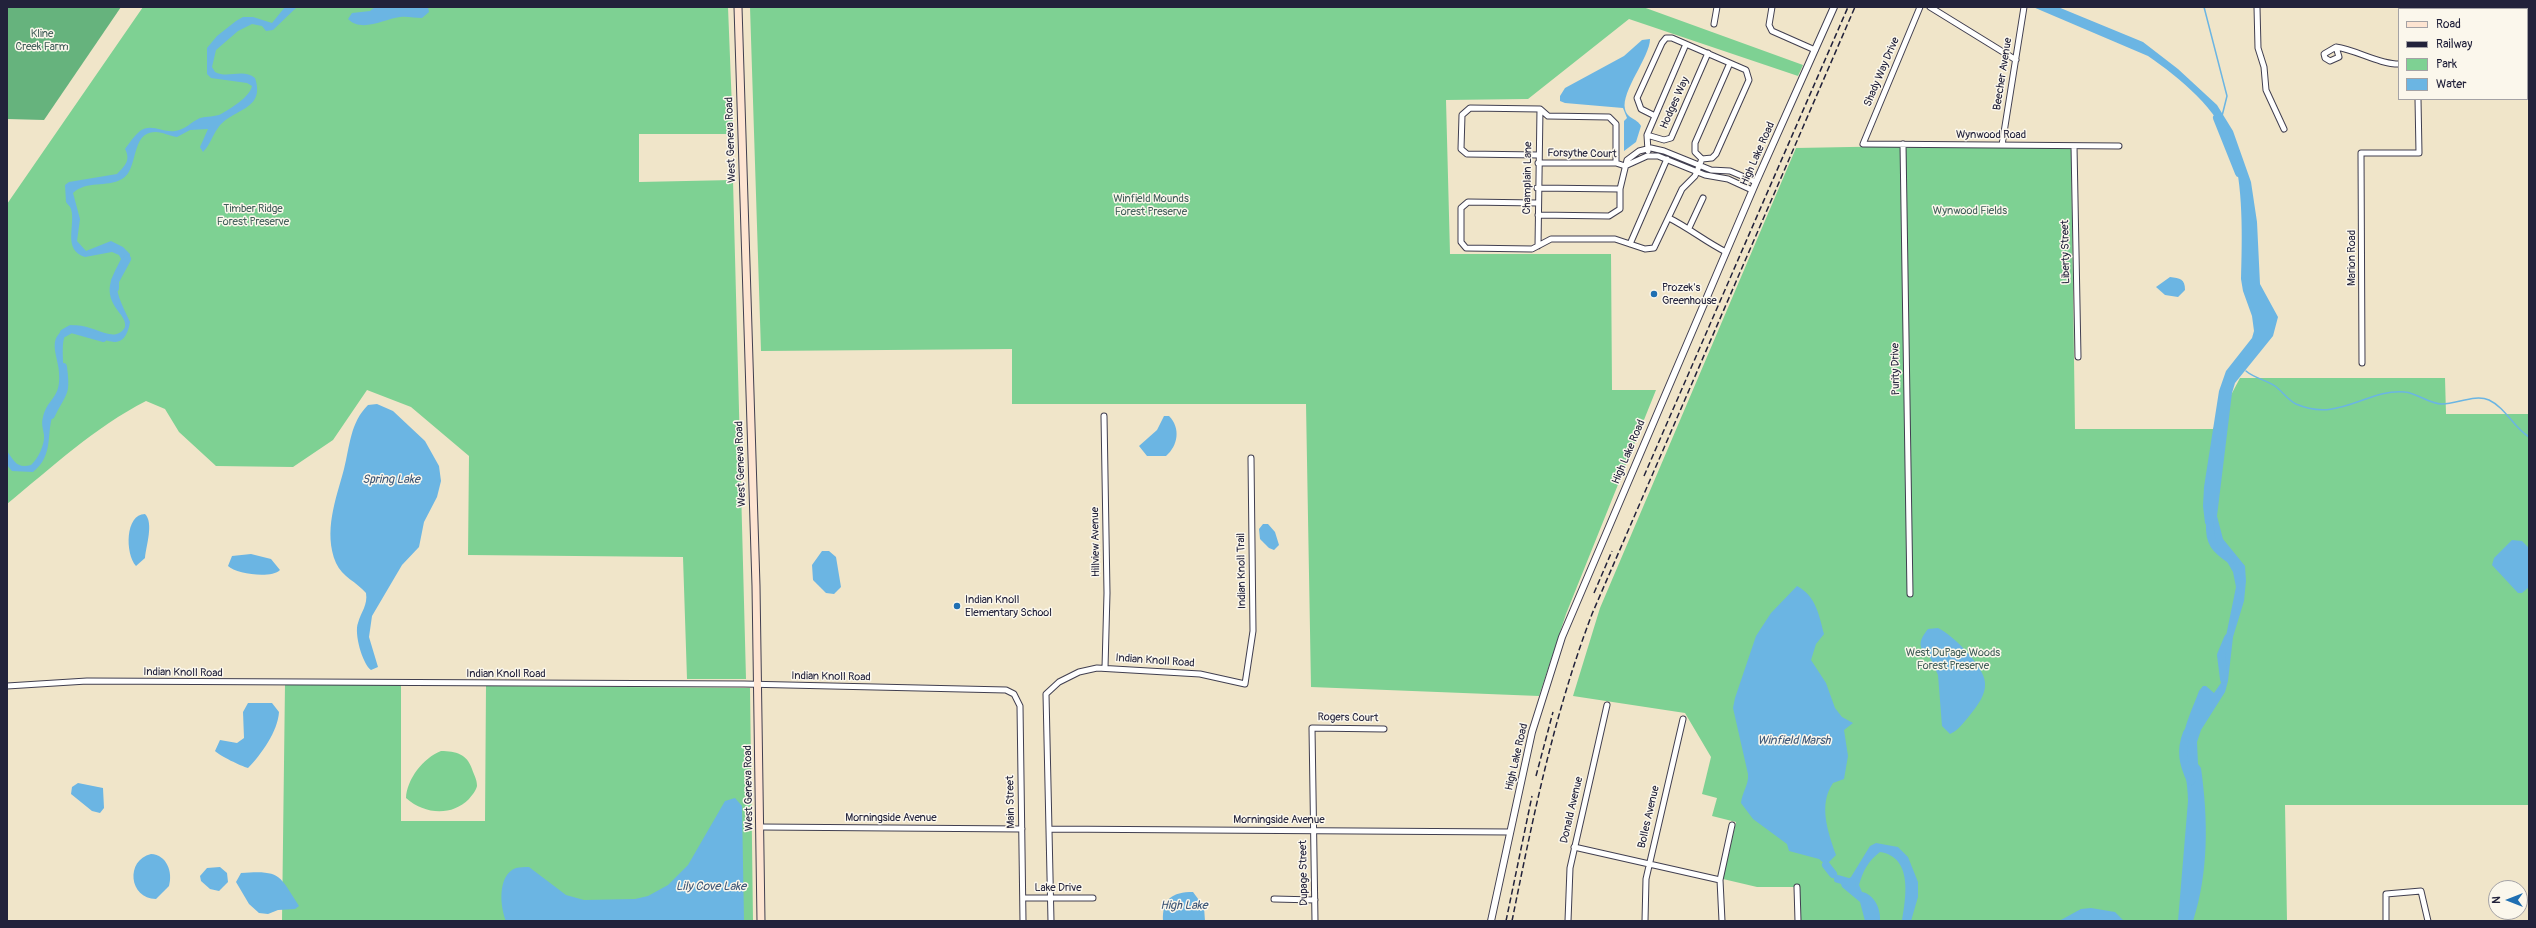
<!DOCTYPE html>
<style>
body{margin:0}
#map{position:relative;width:2536px;height:928px;overflow:hidden;background:#f0e5c9;font-family:Pangolin,sans-serif}
canvas{display:block}
.frame{position:absolute;inset:0;border:8px solid #22223b;pointer-events:none}
.legend{position:absolute;left:2398px;top:8px;width:130px;height:92px;box-sizing:border-box;background:#fbf7ec;border:1px solid #a4a2a5;margin:0;padding:5px 7px;list-style:none;font-size:12px;color:#22223b}
.legend li{display:flex;align-items:center;gap:8px;height:20px}
.legend b{width:20px;border:1px solid #a4a2a5}
.north{position:absolute;left:2488px;top:880px;width:40px;height:40px;box-sizing:border-box;background:#fbf7ec;border:1px solid #a4a2a5;border-radius:50%;rotate:270deg;font-size:11px;font-weight:700;line-height:16px;text-align:center;color:#22223b}
.north::after{content:'';display:block;margin:auto;width:14px;height:18px;background:#1f6fb2;clip-path:polygon(50% 0,100% 100%,50% 72%,0 100%)}
</style>
<div id="map">
<canvas width="2536" height="928"></canvas>
<div class="frame"></div>
<ul class="legend">
<li><b style="height:5px;background:#fde4d1"></b>Road</li>
<li><b style="height:5px;background:#22223b"></b>Railway</li>
<li><b style="height:11px;background:#7ed193"></b>Park</li>
<li><b style="height:11px;background:#6bb5e3"></b>Water</li>
</ul>
<div class="north">N</div>
</div>
<script>
const ctx = document.querySelector('canvas').getContext('2d');
ctx.lineJoin = 'round';
function paint(path, color) { ctx.fillStyle = color; ctx.fill(path, 'evenodd'); }
function strokePath(path, color, width, dash) { ctx.strokeStyle = color; ctx.lineWidth = width; ctx.lineCap = dash ? 'butt' : 'round'; ctx.setLineDash(dash || []); ctx.stroke(path); }
function label(font, color, halo, rows, align = 'center') {
  ctx.font = font + ' Pangolin,sans-serif'; ctx.lineWidth = 3; ctx.setLineDash([]); ctx.textBaseline = 'middle'; ctx.strokeStyle = halo; ctx.fillStyle = color; for (const [text, x, y, turn = 0] of rows) {
    ctx.save(); ctx.translate(x, y); ctx.rotate((+turn || 0) * Math.PI / 180); ctx.textAlign = isNaN(turn) ? turn : align; if (halo) ctx.strokeText(text, 0, 0); ctx.fillText(text, 0, 0); ctx.restore();
  }
}
paint(new Path2D(`
 M143,7H728L733,134H639V182L733,180L746,679H687L683,557L468,555L469,456L411,407L367,390L333,440L293,467L216,466L179,432L165,409L146,401C95,427 51,468 7,504V204Z
 M750,7H1643L1803,65L1798,76L1629,19L1528,99L1446,100L1450,254H1611L1612,390H1656L1566,614L1539,696L1311,687L1306,404H1012V349L761,351Z
 M1905,146L2071,148L2075,429H2213L2240,378H2445L2446,414H2529V805H2285L2287,921H1800L1799,887H1757L1723,879L1736,822L1712,816L1717,798L1702,794L1711,757L1685,713L1573,696L1600,608L1796,148Z
 M285,684L401,685V821H485L486,686L750,688L753,921H282Z
 M441,751C456,751 467,754 472,769C474,775 477,779 477,786C476,791 472,795 469,799C451,817 424,814 406,798C407,779 423,758 441,751Z`), '#7ed193');
paint(new Path2D(`
 M7,7H121L44,120L7,119Z`), '#66b37d');
paint(new Path2D(`
 M285,7H297L273,30L266,31L262,26L252,24L238,31L216,50L212,67L215,72C228,79 243,68 255,78C266,111 232,108 218,128C212,136 210,145 203,152L200,147L208,129L190,130L177,137C169,136 163,132 156,132C130,131 139,170 122,179C106,188 87,180 73,193L80,219L77,241L86,251L111,241L123,247L130,254C131,263 122,265 119,272C111,287 124,308 130,322C122,371 79,311 65,336C60,344 65,379 65,390C65,397 56,405 54,411C45,434 55,454 33,472L12,471L7,465V451C14,461 17,469 31,465C38,459 45,444 44,435C43,428 41,424 43,417C48,397 61,399 59,373C59,361 50,345 58,335C79,307 112,351 125,327C126,321 122,316 118,311C103,291 111,279 121,259L119,255L112,252L85,257C62,250 76,225 71,209C70,206 68,205 66,202L65,185L69,182L117,174C125,166 131,160 125,149C130,142 134,136 140,131C151,123 163,133 175,131C185,130 191,122 200,118C206,116 216,117 221,114C230,109 250,97 252,86L247,83L211,78L207,74V48L217,36L236,21L243,17H253L272,23Z
 M375,7H428L429,12L422,18C415,18 407,16 400,17C384,19 362,33 348,19L352,13L370,11Z
 M2033,7H2058L2143,42L2178,69L2217,105L2233,131L2251,182L2257,222L2260,284L2278,317L2273,336L2235,383L2232,393L2217,516L2223,539L2245,566L2246,581L2244,601L2233,637L2228,681L2225,692L2201,730L2197,742L2198,764L2201,768C2208,818 2209,872 2193,921H2178L2188,801C2188,781 2182,761 2183,742C2184,724 2193,708 2199,691L2203,686H2206L2214,693L2221,683L2225,641L2236,587L2233,572L2205,523L2203,506L2204,487L2219,391L2226,371L2252,338L2254,331L2252,316L2243,291L2241,279C2242,241 2244,182 2231,147C2218,109 2180,78 2148,56Z
 M1650,39C1650,57 1621,91 1625,109C1627,119 1637,118 1641,126L1636,142L1624,151V121L1627,118L1623,108L1565,103L1560,101V96L1565,88L1624,56L1642,40Z
 M2170,277C2180,278 2185,279 2185,290L2178,297L2165,295L2156,287Z
 M377,404L393,411L425,441L439,466L441,481L437,497L424,522L419,547L402,565L372,616L369,637L378,667L371,670C362,663 354,633 358,623C361,612 368,605 366,593C357,582 342,577 336,563C323,532 336,499 344,469C350,446 350,423 368,405Z
 M1164,416H1169C1181,428 1178,446 1166,456H1147L1139,446L1157,430Z
 M145,514C154,523 146,546 145,558L136,566C125,554 125,514 145,514Z
 M1263,524H1268L1275,532L1279,545L1274,550L1269,548L1260,539L1259,529Z
 M2512,540L2522,541L2529,548V587L2522,593H2518L2492,565L2494,558Z
 M822,551H829L836,557L841,587L834,594L826,593L813,580L812,565Z
 M251,554L271,559L280,570C271,579 236,574 228,566L232,556Z
 M1797,586C1816,596 1819,615 1824,634L1816,644L1811,660L1826,683L1835,708L1842,717L1853,723L1844,730L1848,756L1844,779L1833,783C1818,805 1828,832 1836,855L1826,865L1819,859L1789,851L1787,844L1753,819L1741,803C1742,792 1749,785 1748,774L1733,708L1735,698L1756,636L1771,613Z
 M1938,628C1952,634 1985,667 1985,683C1986,695 1977,706 1970,715C1964,722 1958,731 1950,734L1942,726L1938,675L1929,655C1916,648 1920,639 1928,629Z
 M248,703H272L279,712C278,731 261,755 248,768C241,766 220,756 215,751L220,740L237,743L244,738L243,712Z
 M78,783L103,788L104,808L100,813L92,811L71,794L72,787Z
 M735,798L742,806L744,921H506C500,907 497,875 516,868C520,867 525,867 529,867L566,895L584,900L635,899L648,896L668,885L688,865L725,801Z
 M1876,843L1898,847L1908,857L1918,882V897L1911,921H1902C1906,897 1913,857 1880,852C1868,861 1863,871 1859,885L1862,892C1874,894 1881,909 1880,921H1865L1860,902L1842,887L1841,884L1851,877L1870,846Z
 M151,854C167,855 173,872 169,886L156,899C129,899 125,860 151,854Z
 M220,867L227,873L228,882L219,891L210,889L201,881L200,876L207,868Z
 M241,873C281,870 279,875 299,906L295,909L278,910L268,914L259,913L249,904L236,882Z
 M1193,892L1204,907L1205,921H1163C1162,899 1172,892 1193,892Z
 M2091,908L2115,912L2124,921H2059L2081,909Z`), '#6bb5e3');
strokePath(new Path2D(`
 M2204,7L2227,96L2222,116
 M2246,371C2254,378 2266,380 2275,386C2282,391 2288,400 2296,404C2339,423 2368,388 2405,392C2417,393 2429,404 2442,404C2457,404 2475,394 2489,400C2506,408 2513,427 2529,437`), '#6bb5e3', 1.5);
strokePath(new Path2D(`
 M2217,118L2239,173
 M115,288V281L127,259
 M64,333L71,329L103,338
 M51,415C62,391 67,397 63,367
 M2210,523C2209,543 2215,549 2231,560
 M2224,679L2221,655L2228,638
 M2187,733C2180,751 2183,764 2191,781
 M1826,865L1833,874
 M1838,879L1852,883`), '#6bb5e3', 8);
const minor = new Path2D(`
 M1772,7L1769,25L1772,31L1815,50
 M1920,7L1863,144L2119,146
 M1930,7L2016,60
 M2257,7L2258,48L2264,67L2266,90L2284,129
 M2416,7V9
 M1714,24L1717,7
 M2336,47L2339,57L2330,61L2325,58L2324,54L2336,47C2357,50 2378,64 2399,64
 M1655,116L1641,109L1637,98L1662,43L1666,38H1672L1746,70L1749,80L1716,154L1712,158L1702,159
 M1647,135L1664,140L1671,138L1708,53
 M1903,144L1910,594
 M2002,145L2024,7
 M2074,146L2078,357
 M1648,151L1647,135L1686,44
 M1538,155L1467,154L1461,149L1462,115L1470,108L1540,109L1548,116L1609,117L1616,124V163
 M1702,159L1695,152V143L1730,63
 M1538,163H1616L1625,166L1647,156H1658L1705,175L1728,179L1752,190
 M1537,188L1620,189V209L1609,216L1538,215
 M1620,189L1627,160L1639,151L1651,148L1664,151L1711,170L1730,171L1756,182
 M1537,203L1468,202L1461,208V242L1466,248L1532,249L1551,239H1615L1645,249L1654,248L1682,189L1695,176L1702,159
 M1669,218C1689,228 1706,242 1726,252
 M1689,228L1703,198
 M1630,244L1667,159
 M1538,246L1540,109
 M2362,363L2361,153H2419L2418,99
 M1104,416L1107,593L1105,668
 M7,686L87,681L744,684L1006,690L1014,694L1020,706L1023,921
 M761,827L1022,829
 M1049,829L1510,832
 M1574,847L1720,880
 M1797,887L1798,921
 M1023,898H1093
 M1274,899L1315,900
 M1051,921L1046,694L1059,682L1079,672L1097,668L1200,674L1245,684L1253,631L1251,458
 M1315,921L1312,728L1384,729
 M1568,921L1570,868L1607,705
 M1645,921L1646,879L1683,719
 M1722,921L1720,880L1732,825
 M2386,921V894L2421,891L2428,921`);
const tertiary = new Path2D(`
 M1491,921L1532,732L1562,637L1756,182L1834,7`);
const secondary = new Path2D(`
 M738,7L756,586L761,921`);
strokePath(minor, '#413f50', 7);
strokePath(tertiary, '#413f50', 8);
strokePath(secondary, '#413f50', 9);
strokePath(minor, '#fff', 5);
strokePath(tertiary, '#fff', 6);
strokePath(secondary, '#fde4d1', 7);
strokePath(new Path2D(`
 M1644,476L1848,7
 M1594,593L1612,551
 M1536,776L1553,712
 M1506,921L1532,796
 M1512,921C1533,817 1554,714 1592,614L1855,7`), '#22223b', 1.5, [6, 3]);
for (const [x, y, r, color] of [
 [1654,294,4,"#1f6fb2"],
 [957,606,4,"#1f6fb2"]
]) { const dot = new Path2D(); dot.arc(x, y, r, 0, 2 * Math.PI); ctx.fillStyle = color; ctx.fill(dot); strokePath(dot, '#fbf7ec', 1.5); }
label('11px', '#425f5a', '#fbf7ec', [
 ["Kline",42,34],
 ["Creek Farm",42,47],
 ["Winfield Mounds",1151,199],
 ["Forest Preserve",1151,212],
 ["Timber Ridge",253,209],
 ["Forest Preserve",253,222],
 ["Wynwood Fields",1970,211],
 ["West DuPage Woods",1953,653],
 ["Forest Preserve",1953,666]
]);
label('11px', '#22223b', '#fbf7ec', [
 ["Shady Way Drive",1882,72,-67],
 ["Beecher Avenue",2003,74,-81],
 ["Hodges Way",1675,103,-66],
 ["Wynwood Road",1991,135],
 ["West Geneva Road",731,140,-92],
 ["Forsythe Court",1582,154,1],
 ["High Lake Road",1758,154,-66],
 ["Champlain Lane",1528,178,-89],
 ["Liberty Street",2066,252,-91],
 ["Marion Road",2352,258,-90],
 ["Purity Drive",1896,369,-91],
 ["High Lake Road",1629,452,-67],
 ["West Geneva Road",741,464,-92],
 ["Hillview Avenue",1096,542,-91],
 ["Indian Knoll Trail",1242,571,-91],
 ["Indian Knoll Road",1155,661,4],
 ["Indian Knoll Road",183,673,1],
 ["Indian Knoll Road",506,674],
 ["Indian Knoll Road",831,677,1],
 ["Rogers Court",1348,718,1],
 ["High Lake Road",1517,757,-77],
 ["West Geneva Road",749,788,-91],
 ["Main Street",1011,802,-91],
 ["Donald Avenue",1572,810,-77],
 ["Bolles Avenue",1649,817,-77],
 ["Morningside Avenue",891,818],
 ["Morningside Avenue",1279,820],
 ["Dupage Street",1304,873,-91],
 ["Lake Drive",1058,888]
]);
label('11px', '#22223b', '#fbf7ec', [
 ["Prozek's",1662,288],
 ["Greenhouse",1662,301],
 ["Indian Knoll",965,600],
 ["Elementary School",965,613]
], 'left');
label('italic 12px', '#3c5576', '#fbf7ec', [
 ["Spring Lake",391,480],
 ["Winfield Marsh",1794,741],
 ["Lily Cove Lake",711,887],
 ["High Lake",1184,906]
]);
</script>
